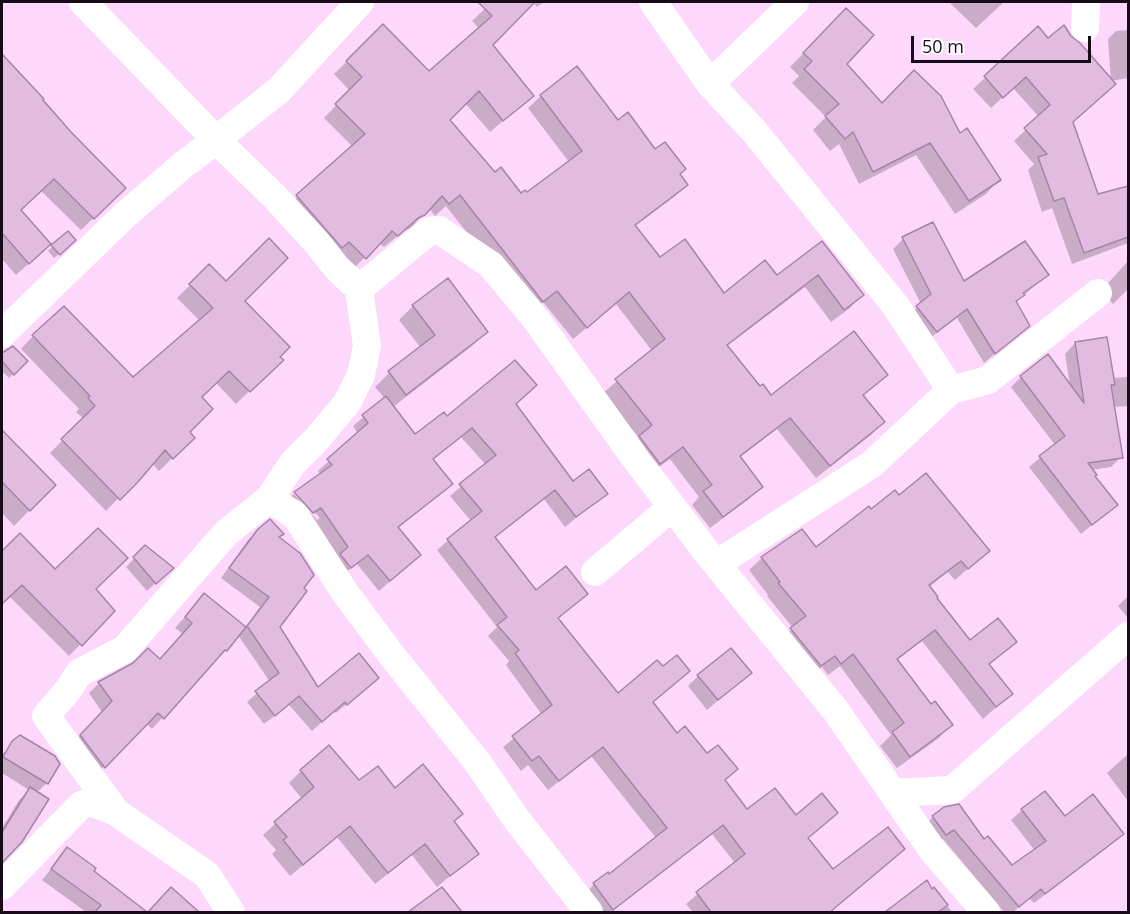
<!DOCTYPE html>
<style>
body{margin:0}
#map{position:relative;width:1130px;height:914px;overflow:hidden;background:#fdd7fc;font-family:"Open Sans",sans-serif}
canvas{display:block}
.frame{position:absolute;inset:0;border:3px solid #180b18;pointer-events:none}
.scale{position:absolute;left:911px;top:36px;width:180px;height:27px;box-sizing:border-box;border:3px solid #180b18;border-top:0;padding-left:8px;font-size:18px;line-height:21px;white-space:nowrap;color:#180b18;-webkit-text-stroke:4px #fff;paint-order:stroke}
</style>
<div id="map">
<canvas width="1130" height="914"></canvas>
<div class="frame"></div>
<div class="scale">50 m</div>
</div>
<script>
const ctx = document.querySelector('canvas').getContext('2d');
ctx.lineJoin = 'round';
function paint(path, color) { ctx.fillStyle = color; ctx.fill(path, 'evenodd'); }
function strokePath(path, color, width, dash) { ctx.strokeStyle = color; ctx.lineWidth = width; ctx.lineCap = dash ? 'butt' : 'round'; ctx.setLineDash(dash || []); ctx.stroke(path); }
paint(new Path2D(`
 M492,2H544L537,7L533,2L491,45L532,96L490,132L465,103L448,120L494,174L521,196L526,194L569,162L528,108L541,96L618,122L655,151L686,184L674,197L634,227L660,259L723,295L777,277L822,243L862,295L850,308L831,322L805,287L727,346L760,388L771,397L886,375L862,396L883,422L871,435L816,478L777,429L739,458L761,487L749,499L710,528L692,505L699,497L670,459L647,476L628,449L639,438L603,393L652,351L616,304L573,339L543,302L530,313L446,206L435,216L429,208L411,228L404,231L384,247L379,243L352,270L284,209L353,147L324,118L350,91L334,74L383,26L429,73L479,28L472,21Z
 M949,2H1004L976,28Z
 M846,10L845,64L882,105L959,135L999,180L986,194L955,214L916,155L859,184L839,144L830,151L813,130L826,117L792,83L799,76L790,67Z
 M1038,28L1097,196L1128,188V243L1072,264L1052,208L1042,212L1028,170L1034,164L1014,141L1039,117L1013,88L991,108L973,89Z
 M1128,30V78L1111,81L1108,39L1116,31Z
 M2,56L42,99L70,133L124,188L81,230L40,190L19,210L37,256L16,275L2,259Z
 M903,239L963,283L1047,275L1015,303L1028,326L984,363L957,318L926,341L907,317L921,304L893,249Z
 M74,240L54,258L48,251L53,246Z
 M1128,261V291V289L1113,304L1101,291Z
 M209,266L243,301L281,360L236,404L215,382L200,397L188,432L193,438L159,471L152,463L106,511L50,453L84,419L76,412L79,409L21,349L33,336L133,379L200,321L177,298Z
 M413,306L486,332L472,346L393,407L415,436L447,418L514,405L573,483L606,493L565,527L544,499L494,538L536,592L586,594L557,619L617,696L652,703L676,735L724,781L746,811L807,839L832,871L903,849L830,912H693L686,904L735,863L712,834L610,912H597L584,895L594,884L607,874L609,876L656,838L591,756L548,790L528,765L521,771L503,747L542,715L506,665L509,661L488,636L497,627L437,550L471,521L450,496L486,465L461,437L432,460L451,484L397,529L419,555L379,591L357,564L340,577L284,503L294,494L317,520L320,518L296,492L321,475L318,471L358,434L353,426L385,399L375,387L389,373L421,348L399,320Z
 M1075,343L1112,378L1128,377V406L1113,407L1121,457L1111,467L1092,470L1094,476L1116,505L1081,534L1029,467L1055,445L1011,387L1021,377L1070,386L1065,354Z
 M5,351L26,361L9,378L2,371V355Z
 M2,432L54,485L14,526L2,513Z
 M898,497L988,551L955,580L948,572L929,587L935,598L969,642H1015L988,666L1011,694L983,719L922,641L896,661L930,706L951,725L939,738L897,768L880,746L891,735L840,666L828,675L822,667L808,678L779,642L793,628L767,596L768,595L749,570L762,558L816,549L871,511Z
 M259,530L277,538L278,627L318,689L377,678L336,713L334,711L312,731L289,705L264,724L247,702L270,682L238,635L152,729L146,723L93,778L70,746L102,712L89,693L99,683L159,660L183,634L175,628L204,595L245,628L260,607L221,578L248,540Z
 M145,547L163,576L147,591L126,567Z
 M2,549L94,589L113,611L69,656L9,596L2,603Z
 M1128,596V618L1118,606Z
 M750,673L707,710L688,686L698,676Z
 M13,742L59,764L47,783L36,793L21,841L2,861V828L19,800L29,790L2,773V755Z
 M1128,754V801L1107,773Z
 M301,771L394,790L453,822L477,853L437,887L412,855L375,884L337,837L290,876L272,854L276,850L263,835L302,799L289,783Z
 M1022,810L1064,818L1122,834L1112,844L1034,903L1029,898L1013,912H1004L943,839L935,845L922,828L933,817L984,841L1012,867L1035,851L1011,820Z
 M67,849L92,871L144,912H86L42,880Z
 M926,882L932,891L934,889L952,912H887Z
 M442,889L460,912H411Z`), '#0003');
const building = new Path2D(`
 M478,2H535L493,45L534,96L503,121L479,91L450,120L495,172L501,167L521,193L525,190L527,192L582,151L540,95L577,66L618,120L628,112L655,149L665,142L686,169L680,174L688,185L635,225L660,257L685,239L724,293L765,260L777,275L822,241L864,295L844,310L818,275L727,345L760,386L763,384L771,395L854,331L888,375L863,395L885,422L830,466L790,418L740,456L763,487L723,517L703,491L712,485L683,447L660,464L639,436L652,425L615,379L665,339L629,292L587,328L557,291L543,302L460,195L449,204L442,196L425,215L418,218L398,236L392,231L366,259L349,242L342,248L296,195L365,134L335,104L362,77L346,61L383,24L429,71L492,16Z
 M846,8L874,35L847,64L882,103L914,70L941,96L960,133L967,128L1001,180L969,201L930,143L873,172L853,132L845,139L825,116L839,104L804,69L812,61L803,53Z
 M1064,25L1071,36L1080,43L1116,84L1073,122L1098,194L1128,186V237L1084,253L1064,198L1054,201L1038,157L1047,154L1024,128L1050,105L1026,77L1003,98L984,76L1038,26L1048,38Z
 M2,54L44,99L43,100L71,132L126,188L94,219L54,179L21,210L51,244L29,264L2,233Z
 M933,222L964,281L1025,241L1049,275L1023,293L1025,295L1016,301L1030,326L995,354L967,309L937,332L916,306L931,294L902,237Z
 M68,231L76,240L60,255L51,245Z
 M269,238L288,258L245,301L290,347L280,357L284,360L250,392L229,371L202,397L213,409L190,432L195,438L173,459L165,450L138,482L120,500L61,439L95,406L88,398L90,396L32,335L64,306L133,377L213,308L189,284L209,264L226,281Z
 M448,278L488,332L406,395L388,371L435,335L412,305Z
 M1107,337L1115,385H1111L1123,458L1088,463L1097,475L1095,476L1118,505L1092,525L1039,456L1065,436L1020,376L1048,354L1084,403L1075,342Z
 M13,346L28,361L14,375L2,361V353Z
 M515,360L537,385L516,404L573,481L589,469L608,494L576,517L555,490L495,537L536,590L566,566L588,594L558,618L618,693L657,660L663,666L677,655L690,671L653,702L677,733L685,726L707,753L718,745L738,769L725,780L747,809L775,788L796,815L822,793L838,813L808,838L833,869L888,827L905,849L830,912H711L696,892L745,854L723,825L613,910L593,883L608,872L609,874L667,828L603,747L559,781L539,756L532,761L512,736L552,705L515,653L519,650L497,625L507,617L447,539L482,511L459,484L496,455L472,428L433,459L453,484L398,527L421,555L390,581L368,555L351,568L340,554L348,547L321,508L313,513L294,492L332,465L327,459L368,423L362,415L386,396L415,434L444,412L447,416Z
 M2,430L56,485L30,511L2,482Z
 M926,473L990,551L968,569L961,561L929,585L938,597L937,598L970,640L998,618L1017,642L989,664L1013,694L996,707L935,630L897,659L931,704L935,701L953,725L910,757L892,732L904,723L853,654L841,664L835,656L821,666L790,628L806,616L778,583L780,582L761,557L802,529L816,547L869,506L871,509L895,490L899,495Z
 M270,519L284,534L279,537L300,553L314,575L304,588L307,591L280,627L318,687L359,653L379,678L347,705L345,702L322,722L299,696L275,716L255,691L279,673L247,626L269,597L229,568L258,529Z
 M98,528L128,558L96,589L115,611L82,646L22,585L2,604V551L20,533L55,569Z
 M145,545L174,568L156,584L133,557Z
 M204,593L246,627L227,651L225,650L164,719L158,713L105,768L80,735L112,701L98,682L133,663L148,648L160,659L192,623L185,617Z
 M731,648L752,673L718,700L697,675Z
 M20,735L55,756L60,764L48,784L3,757L12,741Z
 M329,745L359,780L378,766L395,788L423,764L463,814L454,821L479,854L450,876L425,844L388,873L350,826L303,865L283,840L287,837L274,822L314,787L300,770Z
 M30,787L49,799L22,842L2,863V832Z
 M1045,791L1065,816L1093,794L1124,834L1045,894L1041,889L1019,907L954,830L946,835L932,816L944,807L959,804L984,839L988,836L1012,865L1046,841L1021,809Z
 M67,847L96,868L94,871L147,912H95L101,905L51,869Z
 M927,880L932,889L934,887L948,905L938,912H885Z
 M171,887L199,912H148Z
 M442,887L462,912H408Z`);
paint(building, '#e1bce0');
strokePath(building, '#a684a6', 1.5);
strokePath(new Path2D(`
 M83,2L216,140L275,197L318,244L337,268L359,289L367,346L361,375L347,403L316,440L293,463L269,499L227,532L125,649L79,673L68,690L46,716L116,812
 M653,2L710,84L754,131L895,305L951,390
 M1085,28L1086,2
 M710,84L795,2
 M359,289L429,231L439,230L491,265L535,318L635,458L709,555L836,711L933,851L986,912
 M2,334L125,215L183,165L216,140L279,90L360,2
 M269,499L295,515L346,594L393,657L478,763L517,820L589,912
 M712,558L721,561L872,464L951,390L988,380L1098,293
 M595,572L672,507
 M893,793L952,790L1128,636
 M2,886L81,805L91,802L116,812L207,875L231,912`), '#fff', 28);
</script>
